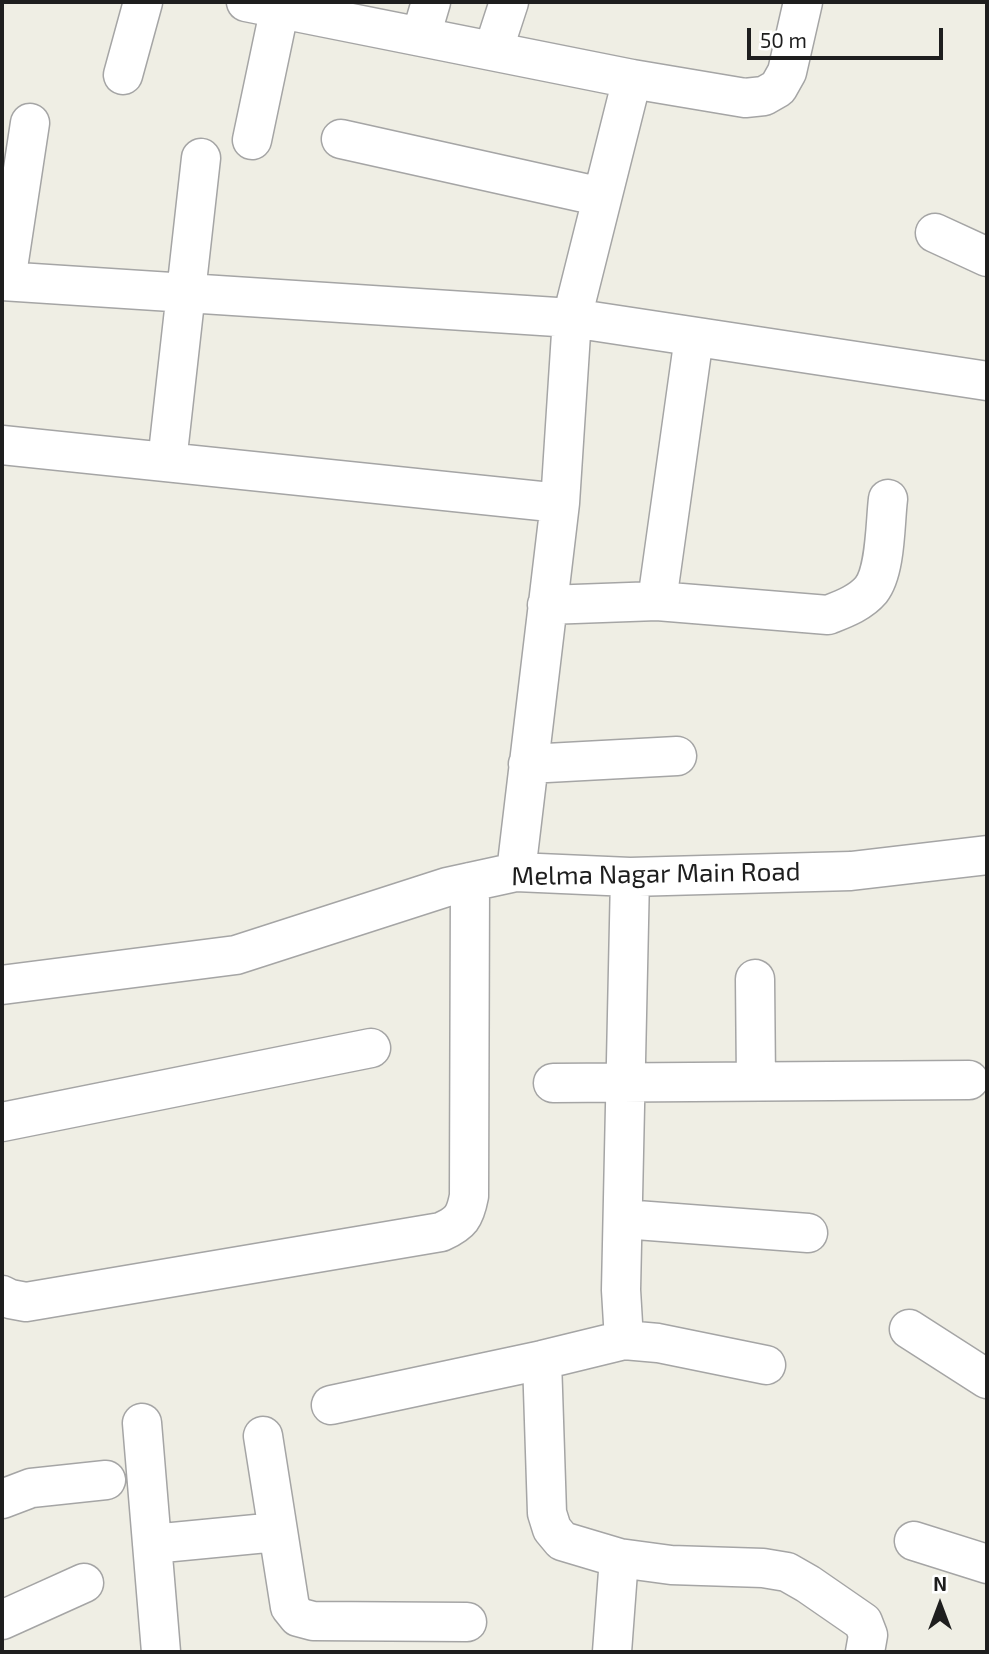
<!DOCTYPE html>
<style>
body{margin:0}
#map{position:relative;width:989px;height:1654px;overflow:hidden;background:#efeee4;font-family:"Exo 2",sans-serif}
canvas{display:block}
.frame{position:absolute;inset:0;border:4px solid #1e1e1e;pointer-events:none}
.north{position:absolute;left:905px;top:1570px;width:70px;height:70px;-webkit-text-stroke:5px #fff;paint-order:stroke;rotate:0deg;font-size:19px;font-weight:700;line-height:28px;text-align:center;color:#1e1e1e}
.north::after{content:'';display:block;margin:auto;width:24px;height:32px;background:#1e1e1e;clip-path:polygon(50% 0,100% 100%,50% 72%,0 100%)}
.scale{position:absolute;left:747px;top:28px;width:196px;height:32px;box-sizing:border-box;border:4px solid #1e1e1e;border-top:0;padding-left:9px;font-size:21px;line-height:24px;white-space:nowrap;color:#1e1e1e;-webkit-text-stroke:5px #fff;paint-order:stroke}
</style>
<div id="map">
<canvas width="989" height="1654"></canvas>
<div class="frame"></div>
<div class="north">N</div>
<div class="scale">50 m</div>
</div>
<script>
const ctx = document.querySelector('canvas').getContext('2d');
ctx.lineJoin = 'round';
function strokePath(path, color, width, dash) { ctx.strokeStyle = color; ctx.lineWidth = width; ctx.lineCap = dash ? 'butt' : 'round'; ctx.setLineDash(dash || []); ctx.stroke(path); }
function label(font, color, halo, rows, align = 'center') {
  ctx.font = font + ' "Exo 2",sans-serif'; ctx.lineWidth = 5; ctx.setLineDash([]); ctx.textBaseline = 'middle'; ctx.strokeStyle = halo; ctx.fillStyle = color; for (const [text, x, y, turn = 0] of rows) {
    ctx.save(); ctx.translate(x, y); ctx.rotate((+turn || 0) * Math.PI / 180); ctx.textAlign = isNaN(turn) ? turn : align; if (halo) ctx.strokeText(text, 0, 0); ctx.fillText(text, 0, 0); ctx.restore();
  }
}
const minor = new Path2D(`
 M246,2L632,79L572,318L560,503L516,872
 M421,36L431,2
 M493,51L509,2
 M123,75L143,2
 M632,79L745,98L764,96L778,88L787,72L803,2
 M341,139L602,197
 M252,140L281,2
 M935,233L987,257
 M2,281L572,318L987,381
 M6,281L30,123
 M2,445L560,503
 M167,462L201,158
 M657,601L694,337
 M547,605L657,601L828,615C843,609 860,603 871,590C886,571 885,523 888,499
 M528,764L677,756
 M755,979L756,1081
 M2,985L236,955L447,887L516,872L630,877L851,871L987,855
 M553,1083L969,1080
 M2,1122L371,1048
 M623,1219L808,1233
 M2,1295L10,1299L26,1302L441,1232C461,1223 465,1217 469,1196L470,882
 M909,1329L987,1379
 M624,1340L621,1290L630,877
 M542,1360L547,1513L552,1529L562,1541L619,1558L671,1565L763,1568L787,1572L808,1584L863,1622L868,1635L865,1652
 M331,1405L542,1360L624,1340L658,1343L766,1365
 M142,1423L161,1652
 M263,1436L290,1607L298,1617L313,1621L467,1622
 M2,1499L31,1488L106,1480
 M914,1541L987,1564
 M152,1544L277,1532
 M2,1620L84,1583
 M612,1652L619,1558`);
strokePath(minor, '#a5a5a5', 41);
strokePath(minor, '#fff', 38);
label('26px', '#1e1e1e', '#fff', [
 ["Melma Nagar Main Road",656,874,-1]
]);
</script>
